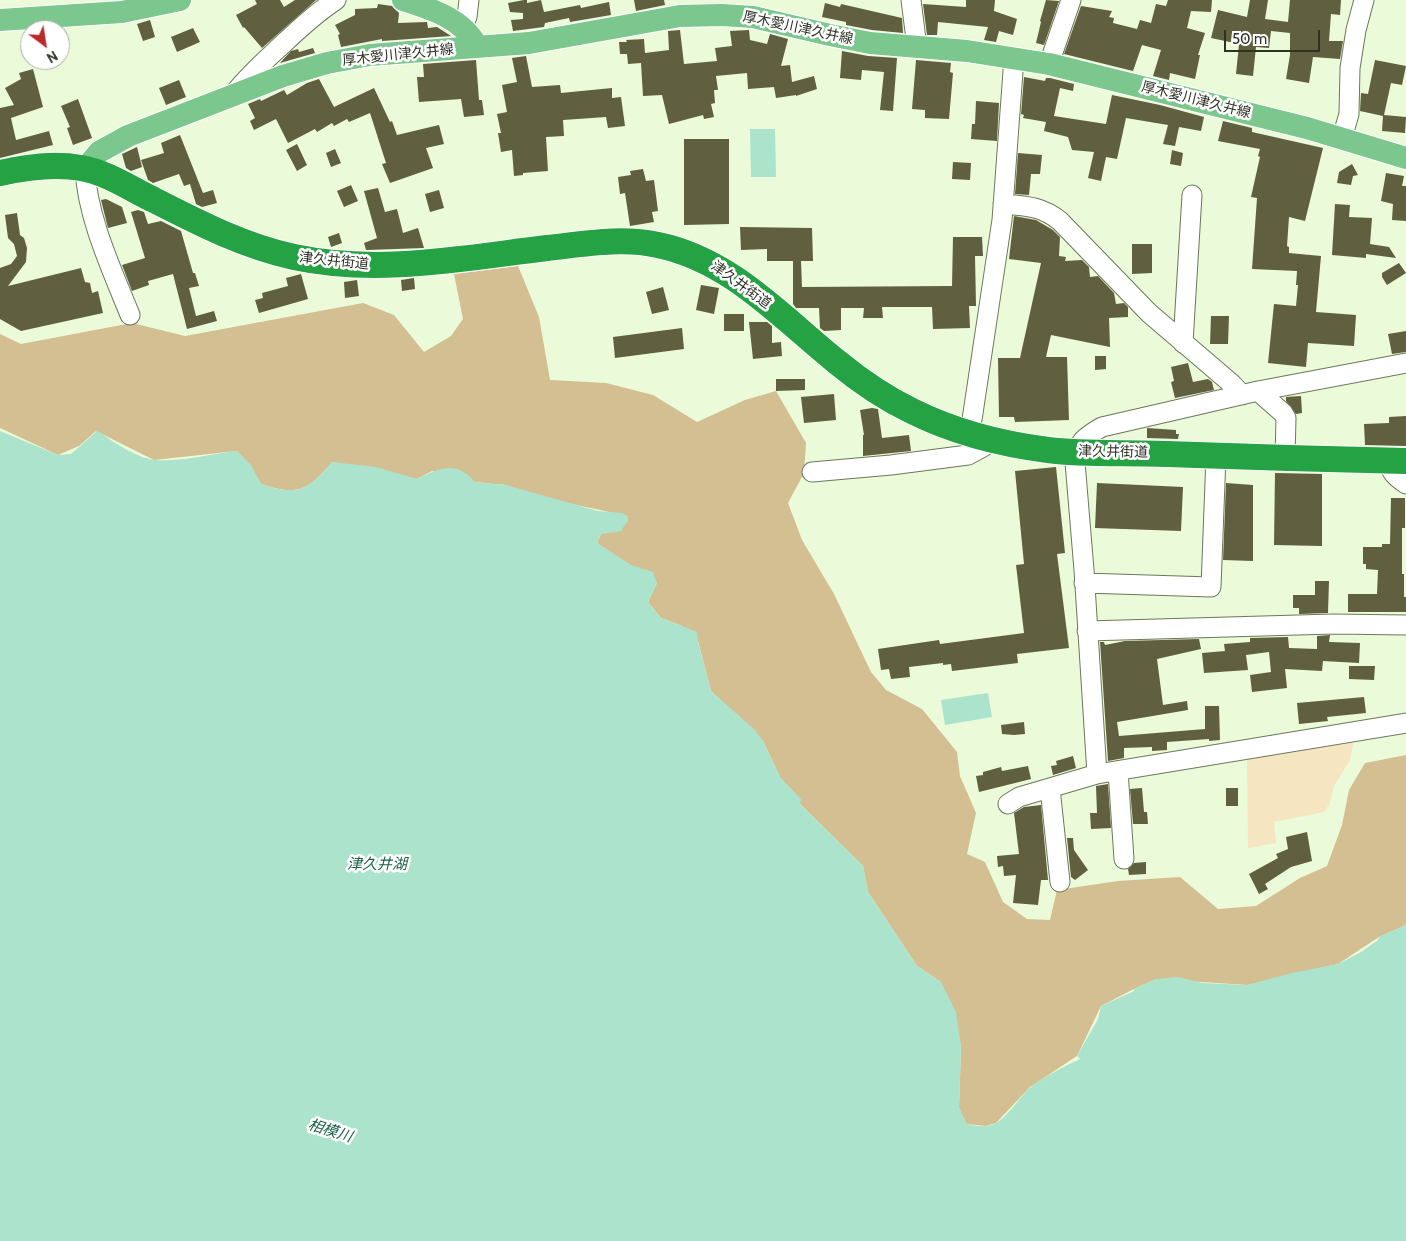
<!DOCTYPE html>
<meta charset="utf-8">
<style>
body{margin:0}
#map{position:relative;width:1406px;height:1241px;overflow:hidden;background:#ebfad8;font-family:Cabin,sans-serif}
canvas{display:block}
.north{position:absolute;left:20px;top:20px;width:50px;height:50px;box-sizing:border-box;background:#fff;border:1px solid #abada8;border-radius:50%;rotate:149deg;font-size:14px;font-weight:700;line-height:20px;text-align:center;color:#2d3225}
.north::after{content:'';display:block;margin:auto;width:18px;height:22px;background:#b92a2a;clip-path:polygon(50% 0,100% 100%,50% 72%,0 100%)}
.scale{position:absolute;left:1224px;top:30px;width:96px;height:22px;box-sizing:border-box;border:2px solid #2d3225;border-top:0;padding-left:6px;font-size:15px;line-height:18px;white-space:nowrap;color:#2d3225;-webkit-text-stroke:4px #fff;paint-order:stroke}
</style>
<div id="map">
<canvas width="1406" height="1241"></canvas>
<div class="north">N</div>
<div class="scale">50 m</div>
</div>
<script>
const ctx = document.querySelector('canvas').getContext('2d');
ctx.lineJoin = 'round';
function paint(path, color) { ctx.fillStyle = color; ctx.fill(path, 'evenodd'); }
function strokePath(path, color, width, dash) { ctx.strokeStyle = color; ctx.lineWidth = width; ctx.lineCap = dash ? 'butt' : 'round'; ctx.setLineDash(dash || []); ctx.stroke(path); }
function label(font, color, halo, rows, align = 'center') {
  ctx.font = font + ' Cabin,"Noto Sans JP",sans-serif'; ctx.lineWidth = 5; ctx.setLineDash([]); ctx.textBaseline = 'middle'; ctx.strokeStyle = halo; ctx.fillStyle = color; for (const [text, x, y, turn = 0] of rows) {
    ctx.save(); ctx.translate(x, y); ctx.rotate((+turn || 0) * Math.PI / 180); ctx.textAlign = isNaN(turn) ? turn : align; if (halo) ctx.strokeText(text, 0, 0); ctx.fillText(text, 0, 0); ctx.restore();
  }
}
paint(new Path2D(`
 M1349,741L1353,744L1350,760L1334,786L1330,803L1324,812L1274,822L1276,843L1248,848L1247,756Z`), '#f5e5c1');
paint(new Path2D(`
 M518,266L539,317L550,380L606,383L653,395L697,422L745,400L776,391L806,443L804,473L788,503L802,540L834,594L871,672L886,690L922,709L957,752L960,776L976,813L967,854L985,862L1003,902L1027,919L1050,920L1057,890L1118,881L1180,877L1218,909L1256,906L1300,878L1327,866L1342,825L1349,790L1365,763L1406,755V925L1379,937L1338,964L1247,985L1156,979L1134,989L1101,1006L1077,1056L1030,1087L996,1123L986,1126L966,1124L959,1108L961,1046L941,982L917,966L868,892L863,866L800,804L780,777L763,741L711,691L698,641L682,626L661,618L648,602L657,583L597,543L601,534L623,515L540,497L506,485L475,482L432,471L417,479L332,462C308,491 297,496 261,484L250,465L237,451L154,460L96,431L79,446L58,455L0,428V334L21,344L132,323L185,336L363,303L394,315L424,352L451,336L463,319L454,274Z`), '#d3bf91');
paint(new Path2D(`
 M750,129H775L776,177H751Z
 M96,430C112,441 136,458 155,460C182,462 210,454 237,451L251,465L261,484C297,496 308,491 332,462L376,467L417,479C439,468 457,460 475,482L506,485L598,511L622,513L628,516V521L622,529L623,531L601,534L597,543L631,565L653,572L657,583L648,602L661,618L697,632L698,642L711,691L755,730L763,741L780,777L801,799L800,804L863,866L868,892L917,966L941,982L956,1012L961,1046L959,1108L967,1124C973,1125 980,1127 986,1126C1005,1125 1018,1097 1032,1086C1047,1075 1063,1067 1080,1059L1077,1056L1098,1019L1101,1006L1134,991V989L1156,979L1178,977L1202,983L1247,985L1292,973L1338,964L1361,952L1378,940L1379,937L1406,925V1241H0V431L58,455L71,454L96,432Z
 M988,693L992,717L945,725L941,700Z`), '#ace3cc');
paint(new Path2D(`
 M255,0H280L284,7L295,0H316L262,48L244,27L243,28L236,15L257,4Z
 M524,0H527V3L541,0L544,12L580,5L581,8L609,2L611,15L570,22L569,18L545,23L544,27L513,31L511,20L523,19V13L510,12L508,3Z
 M634,0H664L665,5L636,11Z
 M966,0H995L994,11L1017,19L1013,35L999,31L996,42L984,40L988,27L938,22L937,35H927L923,4L966,7Z
 M1046,0L1059,1L1044,45L1036,43L1041,22L1040,21Z
 M1168,0H1212L1211,12L1191,11L1187,28L1205,33L1198,55H1200L1195,79L1170,73L1169,80L1153,76L1161,50L1142,45L1133,71L1064,54L1081,6L1112,11L1109,17L1114,18L1113,23L1137,29L1140,20L1151,23L1156,4L1166,6Z
 M1250,0H1268L1265,19L1288,22L1290,0H1341L1340,15L1331,14L1329,41H1343L1340,59L1313,57L1309,83L1286,79L1290,55V33L1271,31L1269,48L1256,47L1253,76L1236,74L1239,44L1211,38L1218,10L1247,17Z
 M825,3L840,7L841,4L902,18L903,33L872,30L846,25V22L822,17Z
 M378,4L392,6L399,13L398,23L427,22L428,28L437,27L451,36L382,41V39L341,47L338,35L340,34L335,25L355,15V9L377,8Z
 M150,20L155,37L143,41L137,24Z
 M193,28L200,42L177,52L171,37Z
 M680,30L684,64L717,61L715,48L732,46L730,31L749,30L750,40L767,44L770,34L788,39L781,66L790,65L792,82L814,76L817,89L796,96V95L776,98L774,87L748,89L747,73L716,76L718,90H714L715,103L711,104L714,117L704,119L703,115L669,124L662,95L643,96L641,63L628,64L627,54H620L619,42H627L626,40L644,39L645,53L669,50L668,31Z
 M313,48L315,53L280,63L291,51L298,49L299,52Z
 M842,51L868,56L897,58L893,111L880,110L884,72L862,70L861,80L840,78Z
 M526,56L532,87L560,85L561,93L612,88V98L621,97L625,126L608,128L606,117L563,120L564,136L546,137L548,171L523,173V175L514,176L512,150L501,152L498,133H501L497,114L507,112L502,85L517,82L512,58Z
 M476,60L479,100H482L484,115L464,117L461,99L419,102L417,77H424L423,64Z
 M916,60L951,63L950,72L953,73L949,119L925,118V110L912,109Z
 M1375,60L1406,66L1402,85L1391,83L1384,115L1406,117L1405,133L1382,131L1383,116L1360,111L1361,93L1368,94Z
 M33,69L43,107L11,118L16,140L49,131L53,145L0,158V108L14,105L5,88L21,79L19,73Z
 M1024,77L1045,81L1046,78H1050L1074,84L1073,91L1060,88L1054,116L1106,124L1112,95L1160,105L1204,117L1201,131L1179,127L1175,146L1163,144L1168,125L1126,118L1117,159L1106,157L1101,181L1088,178L1094,152L1072,150L1068,137L1044,131L1046,122L1023,118L1024,115L1021,114Z
 M319,79L334,107L374,88L390,122L392,121L397,135L439,125L444,144L426,148L433,168L390,183L382,164L386,163L370,113L349,122L347,119L334,126L332,123L317,132L315,129L288,143L276,119L254,130L250,121L255,118L248,104L260,99L261,101L284,90L287,95L307,83Z
 M179,80L186,97L166,105L159,88Z
 M78,99L92,138L73,145L67,128L70,127L61,106Z
 M976,101L999,103L997,141L971,139L972,124H975Z
 M1223,121L1252,128V132L1323,148L1305,221L1289,217L1287,246L1289,247V253L1321,256L1316,312L1356,315L1354,346L1308,343L1306,367L1268,363L1274,304L1296,306L1298,285H1296L1297,271L1252,269L1257,198L1251,197L1260,157L1258,156L1260,149L1218,141Z
 M180,135L203,193L213,190L217,203L202,207L196,204L190,184L184,186L179,174L153,183L148,180L141,160L164,153L161,143Z
 M684,139H729V224L684,225Z
 M297,144L307,165L297,171L286,150Z
 M137,147L142,167L131,171L126,168L122,154Z
 M335,149L341,163L331,167L326,153Z
 M1172,150L1183,153L1181,166L1170,164Z
 M1018,153L1042,155L1040,174H1031L1029,195L1015,194Z
 M953,162L971,163L970,180L952,179Z
 M1352,164L1358,175L1353,176L1351,185L1337,183L1339,172Z
 M643,169L646,181L654,180L658,211L652,212L654,222L630,226L625,193L620,194L618,177L631,175L630,171Z
 M1386,173L1404,176L1402,186H1406V221L1392,220L1393,204L1381,201Z
 M351,185L358,201L344,207L337,191Z
 M378,188L385,212L397,209L403,233L418,228L424,248L366,250L364,243L377,238L364,191Z
 M439,190L444,208L430,212L425,194Z
 M106,199L122,207L127,223L108,228L101,200Z
 M1335,204L1350,205L1349,217L1372,218L1370,244L1389,247L1396,258L1366,254V258L1332,255Z
 M138,210L144,212L148,224L161,221L181,231L193,273H195L199,286L189,288L196,316L214,311L217,321L187,329L173,274L148,281L149,285L132,291L122,265L145,258L131,212Z
 M17,213L20,235L24,238L27,248L26,262L8,286L81,268L85,282L90,283L92,293L98,291L103,313L21,331L0,319V268L11,264L17,256L14,244L8,238L5,215Z
 M1014,216L1036,220L1053,230L1060,237L1059,256L1066,257L1065,261L1082,260L1089,267L1090,277L1098,276L1114,293L1116,304L1124,303L1128,307V317L1109,318L1110,347L1051,335L1046,357H1067L1069,420L1015,422L1014,417H999L998,358H1020L1041,263L1009,259Z
 M740,227L812,228L813,261H801L802,287L952,286L953,237H982L983,256H975L976,306H969L970,328L933,329L932,307H882L883,318H863L864,308H841V330L824,331L820,328L819,308H796L793,304V261H767V249L741,250Z
 M339,233L342,243L331,247L328,237Z
 M1132,244H1152V273L1132,274Z
 M1399,263L1406,273L1387,285L1382,277V273Z
 M301,274L308,299L259,313L255,300L263,298L262,293L288,286L286,278Z
 M414,278L415,289L402,291L401,280Z
 M357,280L359,296L345,298L344,282Z
 M701,285L719,288L714,314L696,310Z
 M663,287L669,310L652,314L646,292Z
 M724,314H744V331H724Z
 M1211,316H1229L1228,344H1210Z
 M749,322H767L772,326V343L781,342L782,356L753,359Z
 M682,328L684,349L615,358L613,337Z
 M1406,331V352L1392,354L1388,334Z
 M1095,356H1106V369L1095,370Z
 M1188,363L1193,382L1208,379L1212,382L1214,390L1175,398L1171,382L1174,381L1171,367Z
 M776,379H805V390L776,391Z
 M834,394L836,420L804,423L801,397Z
 M1301,396L1302,413L1296,414L1286,401V397Z
 M872,408L878,409L882,438L909,435L911,451L863,456V435H864L860,410Z
 M1406,416V446L1365,445L1364,424L1389,423V417Z
 M1147,428L1176,430V434H1179L1178,439L1147,438Z
 M1056,467L1065,553L1057,554L1069,648L1017,654L1018,663L952,671L951,664L943,665V663L909,667L910,677L891,679L889,669L881,670L878,649L939,640L940,644L1024,633L1016,565L1024,564L1015,471Z
 M1275,473L1322,474V546L1274,545Z
 M1097,483L1183,487L1181,531L1095,528Z
 M1226,483L1253,485V561L1223,560Z
 M1391,498H1405V528H1402V574H1404V597H1406V612H1348V594H1377L1378,570L1366,569V564H1363V547H1382V544H1390Z
 M1315,581H1329L1328,613L1299,614V608H1293V595H1315Z
 M1330,635L1329,642L1360,643L1359,663L1323,661L1322,671L1285,669L1287,688L1252,692L1250,675L1271,672L1269,652L1246,655L1248,670L1204,673L1202,653L1225,651L1224,644L1250,642V638L1288,637L1289,648L1317,649V636Z
 M1199,639L1201,649L1157,659L1163,705L1187,701L1188,710L1117,722L1119,736L1205,729V706H1219L1220,740L1209,741V739L1167,742V750L1152,751V747L1124,748V758L1108,761L1100,642H1104L1105,645L1125,641Z
 M1349,666H1375L1374,680L1349,679Z
 M1364,697L1366,713L1327,717L1328,721L1299,724L1297,703Z
 M1024,722L1025,734L1014,735L1002,734L1001,725Z
 M1073,756L1076,768L1053,775L1051,766L1057,765L1056,761Z
 M1028,766L1031,779L979,792L976,776L983,775V772L1001,767L1002,771Z
 M1108,784L1111,828L1091,829L1090,813H1097L1096,786Z
 M1142,788L1144,812H1147L1148,824H1133L1130,789Z
 M1226,788H1238V806H1226Z
 M1041,805L1048,880H1041L1038,905L1013,903L1016,875L1004,876L1003,866L998,867L997,856L1019,854L1014,813L1024,807Z
 M1307,832L1312,861L1291,867L1265,884L1268,889L1259,894L1249,874L1278,858L1276,854L1288,849L1286,837Z
 M1067,838H1073L1074,850L1088,870L1075,880L1071,877Z
 M1146,862V874L1129,875L1128,869L1134,863Z`), '#605f3f');
const minor = new Path2D(`
 M911,0L917,47
 M461,27L467,17L469,0
 M1049,64L1071,0
 M233,95C248,75 267,59 285,42C301,27 317,12 336,0
 M1342,138L1349,114L1350,68L1356,30L1364,0
 M85,169C87,217 112,270 130,315
 M1003,204C1026,206 1041,206 1060,221L1149,313L1232,384L1242,395
 M1183,343L1192,195
 M1406,363L1258,391L1102,427C1086,436 1076,443 1075,462L1084,570L1097,774L1406,723
 M1258,391L1283,413L1286,418L1285,458
 M970,433L1002,220L1014,58
 M1388,461C1391,473 1396,477 1406,484
 M812,472L891,465L968,455L983,447L991,439
 M1084,583L1211,587L1216,456
 M1087,631L1333,624L1406,625
 M1118,771L1124,859
 M1050,788L1060,882
 M1008,804L1019,797L1097,774`);
const major = new Path2D(`
 M403,0C431,9 462,18 477,46
 M0,20L122,12L180,0
 M85,169L99,152L128,136L283,76L327,63L370,55L529,43L680,16L722,15L753,17L830,35L870,43L967,51L1049,64L1307,128L1406,158`);
const highway = new Path2D(`
 M0,173C27,167 54,163 81,168C105,172 128,187 150,198C197,222 243,246 294,257C378,275 463,258 547,248C584,244 621,237 658,245C731,260 781,317 837,362C860,381 885,398 912,411C954,432 1001,444 1048,450C1087,455 1128,452 1167,454C1247,457 1326,459 1406,461`);
strokePath(minor, '#6b785a', 21);
strokePath(major, '#fff', 24);
strokePath(highway, '#fff', 28);
strokePath(minor, '#fff', 19);
strokePath(major, '#7cc78e', 22);
strokePath(highway, '#25a243', 26);
label('14px', '#2d3225', '#fff', [
 ["厚木愛川津久井線",798,28,12],
 ["厚木愛川津久井線",398,55,-6],
 ["厚木愛川津久井線",1196,100,14],
 ["津久井街道",334,261,6],
 ["津久井街道",741,285,36],
 ["津久井街道",1113,452,1]
]);
label('italic 15px', '#1e604a', '#fff', [
 ["津久井湖",377,865],
 ["相模川",330,1131,17]
]);
</script>
